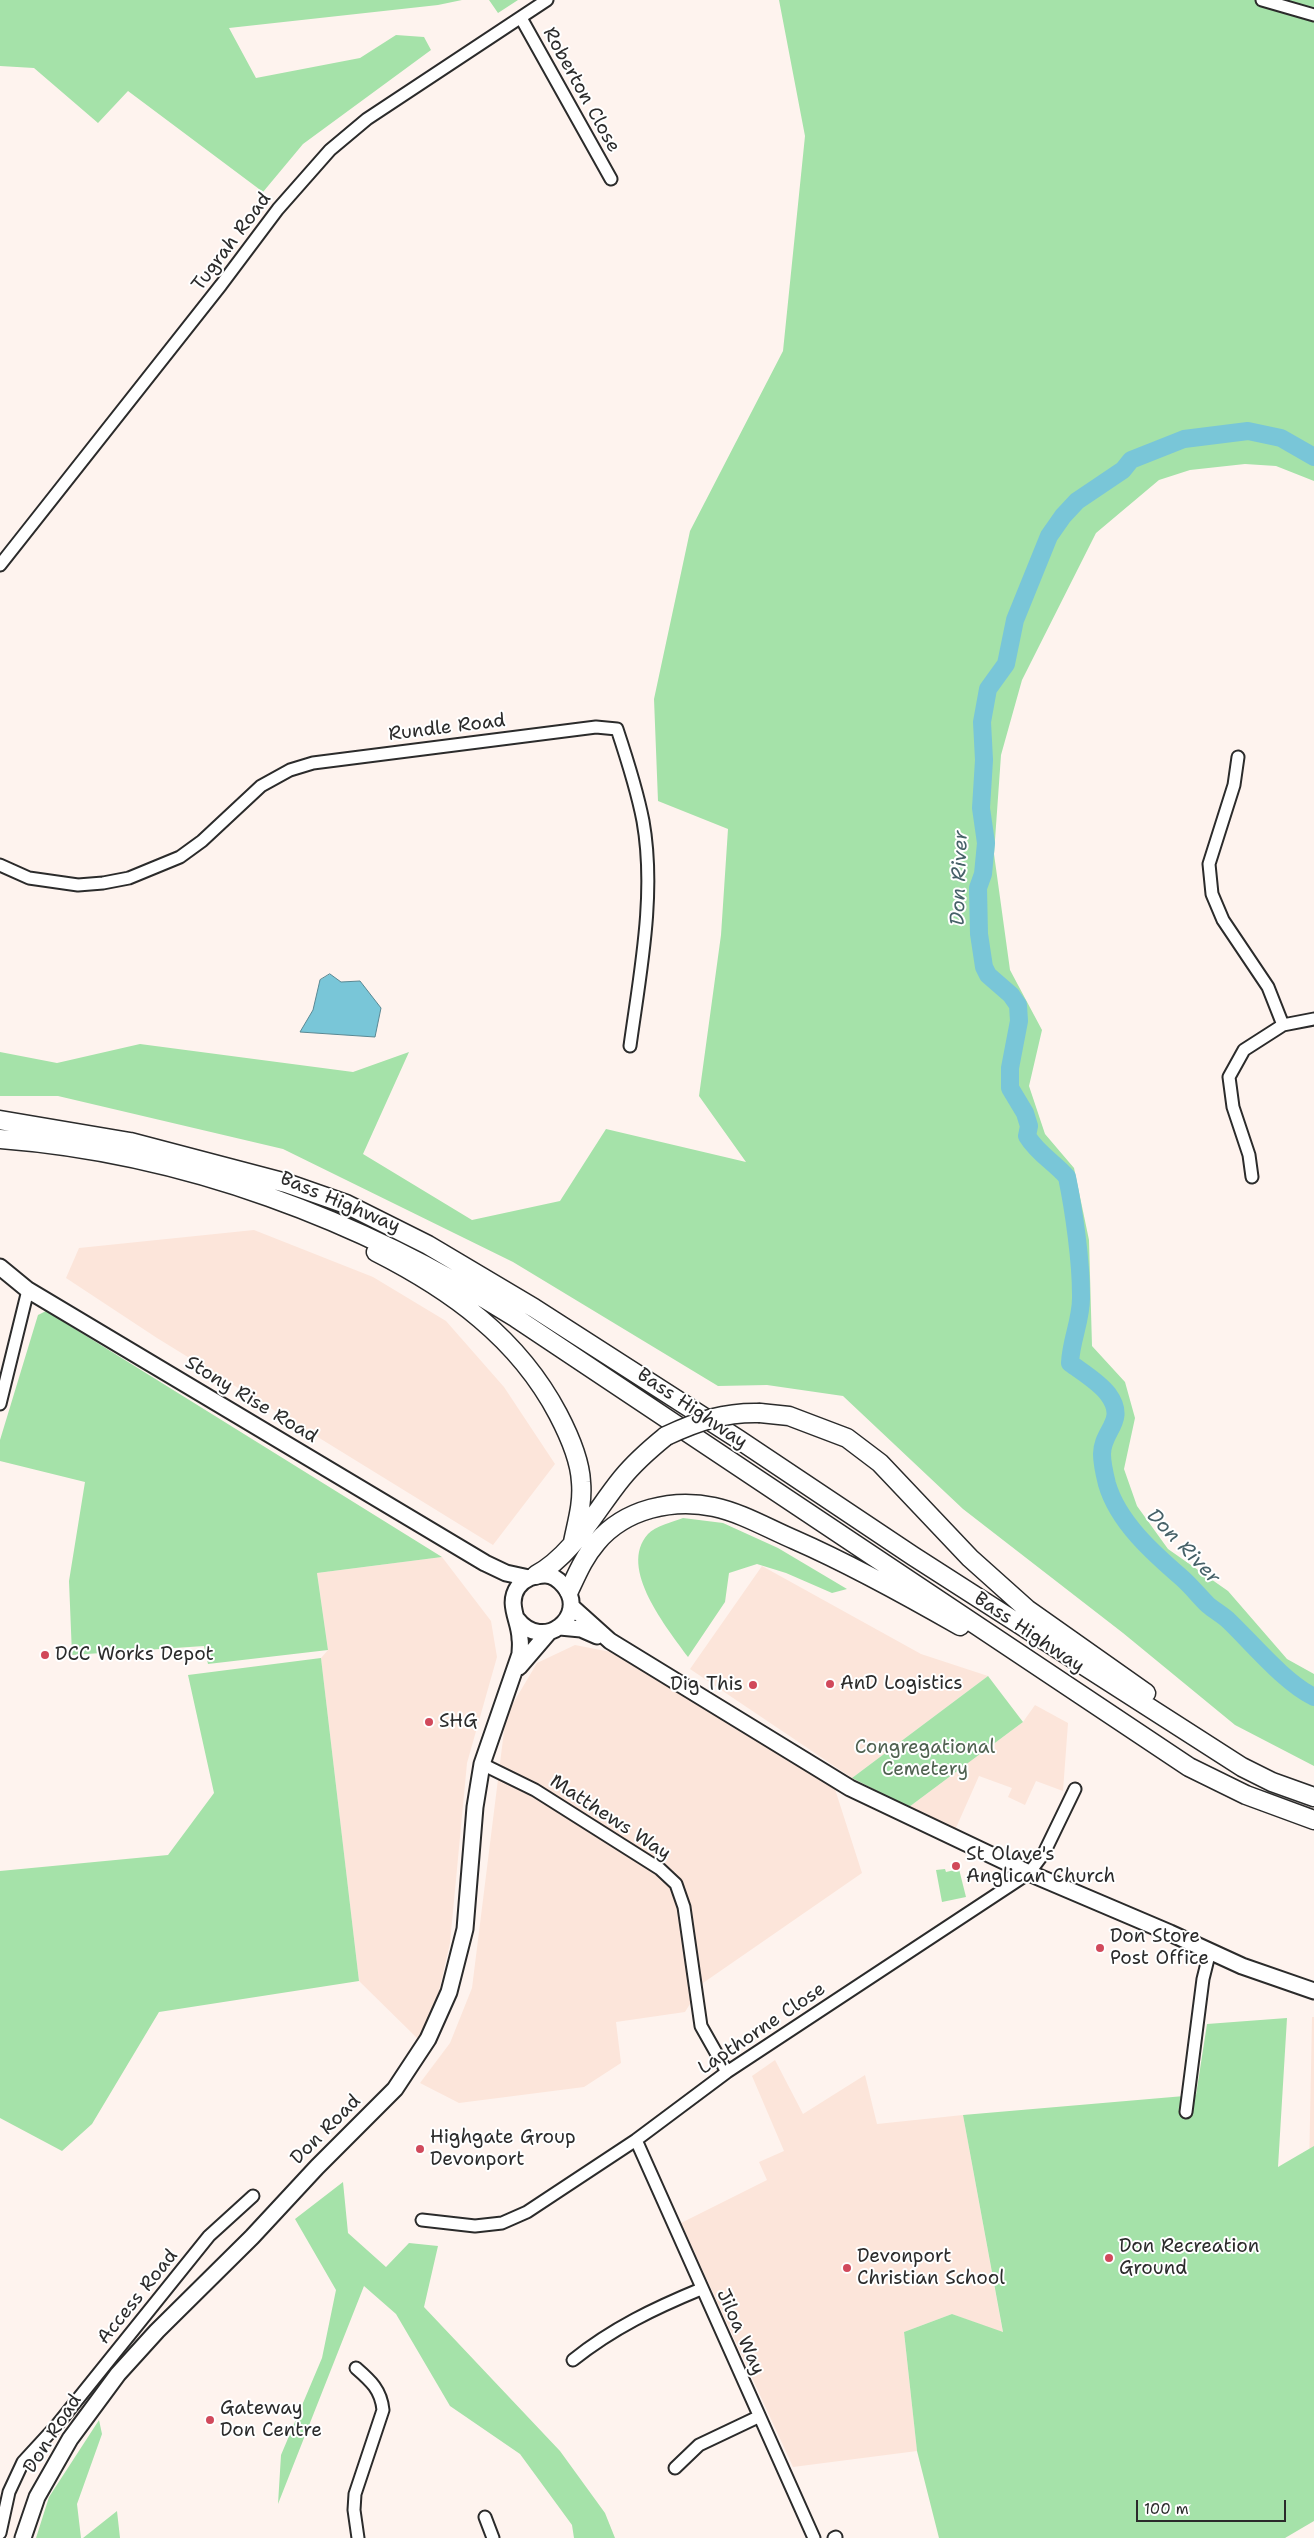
<!DOCTYPE html>
<style>
body{margin:0}
#map{position:relative;width:1314px;height:2538px;overflow:hidden;background:#fef3ee;font-family:"Shantell Sans",sans-serif}
canvas{display:block}
.scale{position:absolute;left:1136px;top:2500px;width:150px;height:22px;box-sizing:border-box;border:2px solid #2b2b2b;border-top:0;padding-left:6px;font-size:15px;line-height:18px;white-space:nowrap;color:#2b2b2b;-webkit-text-stroke:4px #fff;paint-order:stroke}
</style>
<div id="map">
<canvas width="1314" height="2538"></canvas>
<div class="scale">100 m</div>
</div>
<script>
const ctx = document.querySelector('canvas').getContext('2d');
ctx.lineJoin = 'round';
function paint(path, color) { ctx.fillStyle = color; ctx.fill(path, 'evenodd'); }
function strokePath(path, color, width, dash) { ctx.strokeStyle = color; ctx.lineWidth = width; ctx.lineCap = dash ? 'butt' : 'round'; ctx.setLineDash(dash || []); ctx.stroke(path); }
function label(font, color, halo, rows, align = 'center') {
  ctx.font = font + ' "Shantell Sans",sans-serif'; ctx.lineWidth = 4; ctx.setLineDash([]); ctx.textBaseline = 'middle'; ctx.strokeStyle = halo; ctx.fillStyle = color; for (const [text, x, y, turn = 0] of rows) {
    ctx.save(); ctx.translate(x, y); ctx.rotate((+turn || 0) * Math.PI / 180); ctx.textAlign = isNaN(turn) ? turn : align; if (halo) ctx.strokeText(text, 0, 0); ctx.fillText(text, 0, 0); ctx.restore();
  }
}
paint(new Path2D(`
 M254,1230L373,1277L446,1321L504,1387L555,1464L493,1545L157,1338L66,1278L79,1248Z
 M442,1557L491,1621L497,1657L467,1763L450,1943L436,2004L418,2039L359,1981L321,1658L328,1650L317,1573Z
 M762,1566L921,1654L988,1676L852,1778L690,1669Z
 M575,1645L611,1652L833,1783L862,1873L703,1983L685,2012L616,2022L621,2063L584,2087L459,2103L420,2083L450,2043L472,1988L506,1715L537,1663Z
 M1035,1705L1068,1723L1063,1791L1036,1781L1025,1805L1008,1797L1012,1788L979,1776L955,1830L909,1807L1023,1722Z
 M1312,2017H1314V2269L1309,2171Z
 M775,2060L803,2114L865,2075L877,2124L963,2115L1003,2333L952,2314L904,2332L917,2451L793,2467L681,2223L767,2180L759,2162L784,2151L752,2076Z`), '#fce5da');
paint(new Path2D(`
 M0,0H462L438,5L229,28L256,78L360,58L396,35L424,37L431,50L303,144L263,192L128,91L98,123L34,68L0,66Z
 M489,0H518L498,13Z
 M779,0H1314V481L1276,466L1245,464L1190,470L1159,480L1096,533L1022,680L1001,755L994,854L1010,970L1042,1030L1029,1086L1045,1134L1074,1168L1089,1240L1092,1346L1125,1382L1135,1418L1124,1469L1137,1506L1168,1549L1228,1591L1287,1659L1314,1674V1766L1235,1725L1123,1633L963,1509L843,1396L767,1385L718,1386L513,1262L283,1149L58,1096H0V1052L57,1063L140,1044L353,1072L409,1052L363,1154L472,1220L560,1201L606,1129L746,1162L699,1096L721,935L728,829L658,801L654,699L690,531L783,351L805,136Z
 M46,1311L442,1557L317,1573L328,1650L208,1664L204,1646L72,1655L69,1581L85,1482L0,1461V1440L38,1315Z
 M683,1518L723,1523L778,1548L847,1589L832,1593L786,1573L757,1564L729,1573L725,1602L688,1657C668,1629 617,1568 648,1534C655,1526 673,1522 683,1518Z
 M321,1658L359,1981L159,2012L92,2124L62,2151L0,2118V1871L168,1855L214,1793L188,1675Z
 M988,1676L1023,1722L909,1807L852,1778Z
 M945,1869L946,1872L959,1869L966,1897L942,1902L936,1870Z
 M1287,2018L1278,2167L1314,2146V2521L1285,2538H939L917,2451L904,2332L952,2314L1003,2332L963,2115L1196,2095L1207,2024Z
 M343,2182L348,2233L386,2267L409,2243L438,2246L424,2307L560,2451L605,2513L615,2538H574L572,2525L520,2454L450,2406L396,2314L364,2286L278,2504L281,2455L322,2358L336,2290L295,2219Z
 M99,2420L102,2434L77,2504L81,2538H36L49,2497Z
 M117,2511L120,2538H83Z`), '#a5e2a9');
const water = new Path2D(`
 M330,974L341,982L360,981L381,1008L375,1037L300,1032L313,1010L320,980Z`);
paint(water, '#79c6d8');
strokePath(water, '#5a8893', 1);
strokePath(new Path2D(`
 M1314,457L1281,438L1248,431L1184,439L1131,460L1123,470L1077,501L1063,516L1049,536L1015,620L1006,664L988,689L982,722L984,760L981,808L986,843L983,874L978,888L979,934L984,967L988,975L1011,995L1018,1005L1019,1021L1010,1068V1088L1025,1113L1029,1126L1027,1136C1038,1154 1054,1162 1067,1177C1074,1211 1081,1261 1081,1295C1082,1319 1071,1339 1070,1363C1082,1372 1099,1382 1108,1394C1128,1421 1102,1430 1102,1454C1102,1462 1105,1476 1107,1484C1118,1522 1153,1553 1182,1578C1191,1586 1199,1596 1208,1605C1215,1611 1223,1615 1229,1621C1253,1644 1284,1682 1314,1697`), '#79c6d8', 18);
const minor = new Path2D(`
 M1262,0L1314,15
 M521,18L611,179
 M0,565L221,285L278,209L330,150L367,119L547,0
 M1238,757L1234,785L1209,864L1212,894L1223,920L1268,987L1283,1025
 M0,865L29,878L78,885L103,883L129,878L180,857L202,841L261,786L290,770L313,763L596,727L617,729C627,759 637,790 643,821C656,894 640,973 630,1046
 M1252,1177L1249,1155L1233,1107L1229,1077L1244,1050L1283,1025L1314,1019
 M0,1404L28,1290
 M482,1764L535,1790L660,1869L676,1884L684,1907L701,2026L727,2072
 M1186,2112L1203,1979L1210,1951
 M636,2140L814,2538
 M422,2220L475,2226L502,2223L527,2212L636,2140L727,2072L1029,1873L1044,1853L1075,1789
 M573,2360C613,2328 655,2308 701,2289
 M356,2368C371,2381 381,2390 383,2410L355,2494L354,2510L358,2538
 M675,2468L699,2445L758,2417
 M485,2517L493,2538
 M0,2533L9,2492L23,2462L57,2425L209,2236L253,2196
 M834,2538L836,2537`);
const major = new Path2D(`
 M0,1267L28,1290L485,1563L506,1573L529,1578
 M571,1606L610,1641L850,1788L1029,1873L1170,1933L1242,1966L1314,1991
 M560,1627L581,1629L597,1636
 M519,1667L549,1632
 M23,2538L37,2497L70,2439L118,2374L157,2331L252,2237L317,2167L395,2089L428,2039L449,1992L465,1929L475,1807L482,1764L520,1654C520,1649 521,1644 520,1639C520,1621 506,1604 518,1587C524,1579 534,1575 545,1575C553,1575 559,1580 564,1586C589,1616 543,1653 517,1619`);
const highway = new Path2D(`
 M0,1120L130,1142L286,1183L346,1204L428,1245L534,1308L738,1439L913,1556L1242,1767L1272,1782L1314,1797
 M0,1139C185,1153 361,1220 516,1318L1189,1767L1246,1795L1314,1820
 M376,1252C451,1290 518,1338 558,1414C569,1435 580,1459 581,1482C583,1503 577,1522 573,1542
 M760,1413L789,1416L847,1438L880,1463L970,1558L1027,1609L1146,1693
 M536,1575C574,1554 595,1511 622,1478C635,1462 650,1449 666,1436
 M569,1591C577,1574 584,1557 597,1542C625,1509 673,1498 714,1507C742,1513 769,1529 795,1540C852,1565 906,1595 960,1626`);
strokePath(minor, '#2b2b2b', 15);
strokePath(major, '#2b2b2b', 19);
strokePath(highway, '#2b2b2b', 21);
strokePath(minor, '#fff', 11);
strokePath(major, '#fff', 15);
strokePath(highway, '#fff', 18);
const highwayBridge = new Path2D(`
 M666,1436C698,1421 725,1412 760,1413`);
strokePath(highwayBridge, '#2b2b2b', 21, []);
strokePath(highwayBridge, '#fff', 18);
for (const [x, y, r, color] of [
 [45,1655,5,"#d1495b"],
 [830,1684,5,"#d1495b"],
 [753,1685,5,"#d1495b"],
 [429,1722,5,"#d1495b"],
 [956,1866,5,"#d1495b"],
 [1100,1948,5,"#d1495b"],
 [420,2149,5,"#d1495b"],
 [1109,2258,5,"#d1495b"],
 [847,2268,5,"#d1495b"],
 [210,2420,5,"#d1495b"]
]) { const dot = new Path2D(); dot.arc(x, y, r, 0, 2 * Math.PI); ctx.fillStyle = color; ctx.fill(dot); strokePath(dot, '#fff', 2); }
label('19px', '#2b2b2b', '#fff', [
 ["Roberton Close",581,90,61],
 ["Tugrah Road",232,242,-53],
 ["Rundle Road",447,728,-7],
 ["Bass Highway",340,1203,23],
 ["Stony Rise Road",251,1400,31],
 ["Bass Highway",692,1409,34],
 ["Bass Highway",1029,1633,34],
 ["Matthews Way",610,1818,33],
 ["Lapthorne Close",762,2029,-34],
 ["Don Road",326,2130,-45],
 ["Access Road",138,2297,-51],
 ["Jiloa Way",740,2332,66],
 ["Don Road",53,2434,-57]
]);
label('19px', '#2b2b2b', '#fff', [
 ["DCC Works Depot",55,1655],
 ["AnD Logistics",840,1684],
 ["Dig This",743,1685,"right"],
 ["SHG",439,1722],
 ["St Olave's",966,1855],
 ["Anglican Church",966,1877],
 ["Don Store",1110,1937],
 ["Post Office",1110,1959],
 ["Highgate Group",430,2138],
 ["Devonport",430,2160],
 ["Don Recreation",1119,2247],
 ["Ground",1119,2269],
 ["Devonport",857,2257],
 ["Christian School",857,2279],
 ["Gateway",220,2409],
 ["Don Centre",220,2431]
], 'left');
label('19px', '#506251', '#fff', [
 ["Congregational",925,1748],
 ["Cemetery",925,1770]
]);
label('italic 20px', '#466168', '#fff', [
 ["Don River",960,878,-88],
 ["Don River",1183,1547,46]
]);
</script>
